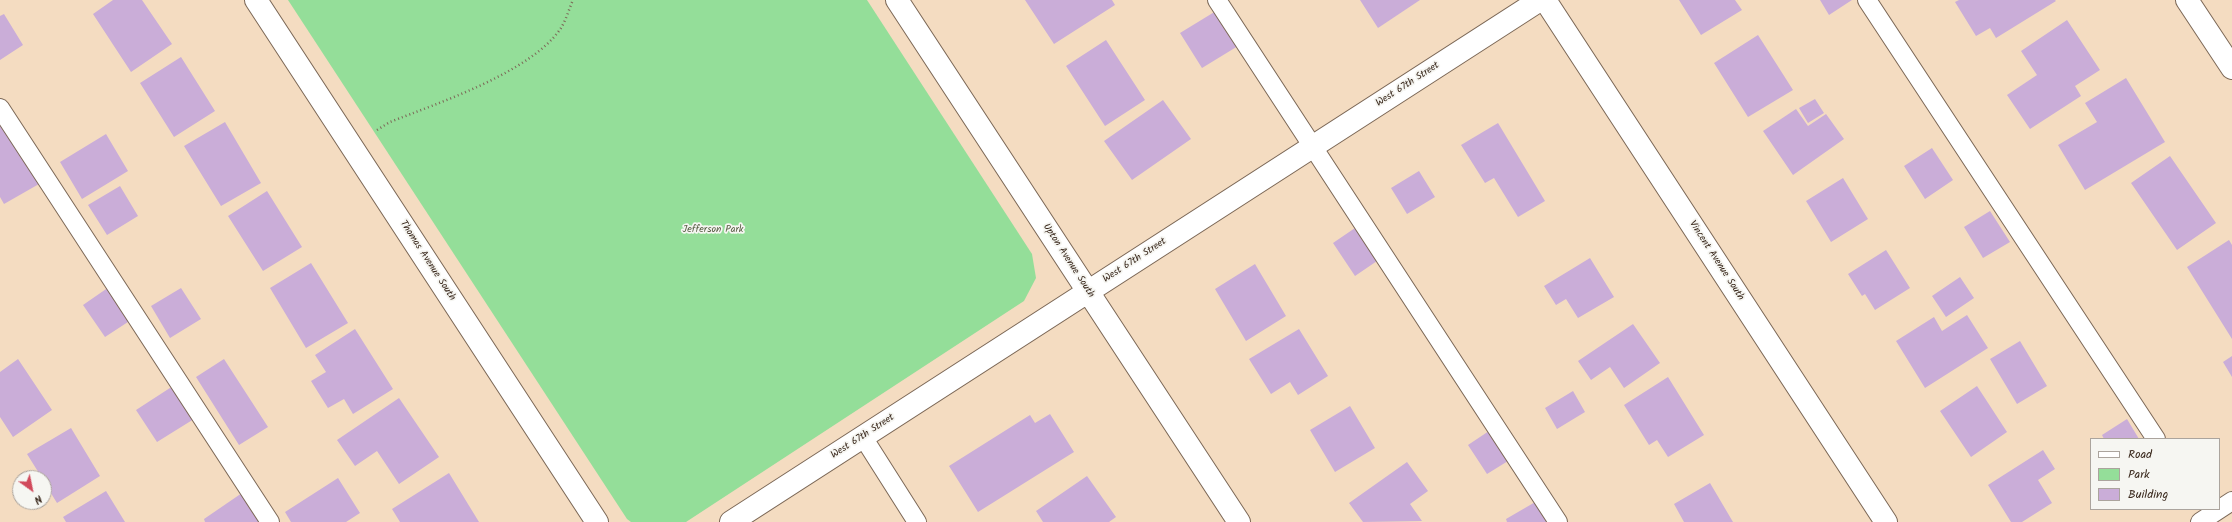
<!DOCTYPE html>
<style>
body{margin:0}
#map{position:relative;width:2232px;height:522px;overflow:hidden;background:#f4dcc1;font-family:Kalam,sans-serif}
canvas{display:block}
.legend{position:absolute;left:2090px;top:438px;width:130px;height:72px;box-sizing:border-box;background:#f6f6f2;border:1px solid #aba49d;margin:0;padding:5px 7px;list-style:none;font-size:12px;color:#3b2a1e}
.legend li{display:flex;align-items:center;gap:8px;height:20px}
.legend b{width:20px;border:1px solid #aba49d}
.north{position:absolute;left:12px;top:470px;width:40px;height:40px;box-sizing:border-box;background:#f6f6f2;border:1px solid #aba49d;border-radius:50%;rotate:147deg;font-size:11px;font-weight:700;line-height:16px;text-align:center;color:#3b2a1e}
.north::after{content:'';display:block;margin:auto;width:14px;height:18px;background:#d1495b;clip-path:polygon(50% 0,100% 100%,50% 72%,0 100%)}
</style>
<div id="map">
<canvas width="2232" height="522"></canvas>
<ul class="legend">
<li><b style="height:5px;background:#fff"></b>Road</li>
<li><b style="height:11px;background:#94de99"></b>Park</li>
<li><b style="height:11px;background:#caadd8"></b>Building</li>
</ul>
<div class="north">N</div>
</div>
<script>
const ctx = document.querySelector('canvas').getContext('2d');
ctx.lineJoin = 'round';
function paint(path, color) { ctx.fillStyle = color; ctx.fill(path, 'evenodd'); }
function strokePath(path, color, width, dash) { ctx.strokeStyle = color; ctx.lineWidth = width; ctx.lineCap = dash ? 'butt' : 'round'; ctx.setLineDash(dash || []); ctx.stroke(path); }
function label(font, color, halo, rows, align = 'center') {
  ctx.font = font + ' Kalam,sans-serif'; ctx.lineWidth = 3.5; ctx.setLineDash([]); ctx.textBaseline = 'middle'; ctx.strokeStyle = halo; ctx.fillStyle = color; for (const [text, x, y, turn = 0] of rows) {
    ctx.save(); ctx.translate(x, y); ctx.rotate((+turn || 0) * Math.PI / 180); ctx.textAlign = isNaN(turn) ? turn : align; if (halo) ctx.strokeText(text, 0, 0); ctx.fillText(text, 0, 0); ctx.restore();
  }
}
paint(new Path2D(`
 M288,0H867L1032,254L1036,278L1024,301L686,522H631L627,519Z`), '#94de99');
paint(new Path2D(`
 M113,0H142L172,44L131,72L93,14Z
 M1025,0H1112L1115,5L1054,44Z
 M1360,0H1420L1378,28Z
 M1679,0H1735L1742,10L1701,35Z
 M1820,0H1852L1829,15Z
 M1959,0H2055L2056,1L1996,38L1990,28L1976,36L1955,2Z
 M1216,11L1238,46L1202,68L1180,33Z
 M4,14L23,45L0,60V16Z
 M2067,20L2100,70L2075,86L2081,96L2030,129L2007,95L2037,75L2021,51Z
 M1758,35L1793,90L1748,117L1714,63Z
 M1106,40L1145,100L1105,126L1066,66Z
 M181,57L215,111L174,137L140,83Z
 M2126,78L2165,142L2085,190L2058,145L2097,122L2085,103Z
 M1815,99L1824,113L1808,123L1799,108Z
 M1163,100L1191,139L1132,180L1104,141Z
 M1796,109L1808,126L1826,114L1844,139L1793,175L1763,131Z
 M0,120L39,184L4,204L0,197Z
 M225,122L261,183L221,206L184,146Z
 M1498,123L1545,201L1518,217L1494,178L1485,183L1461,145Z
 M106,134L128,171L82,199L60,162Z
 M1932,148L1953,180L1925,199L1904,166Z
 M2170,156L2216,223L2177,250L2131,183Z
 M1419,171L1435,197L1407,214L1391,188Z
 M1843,178L1868,219L1831,242L1806,201Z
 M120,186L138,216L107,235L88,205Z
 M267,191L302,247L263,271L228,216Z
 M1990,211L2010,242L1983,258L1964,227Z
 M1355,228L1377,261L1355,276L1333,243Z
 M2229,240L2232,245V339L2187,267Z
 M1886,250L1910,288L1875,310L1865,294L1862,296L1848,274Z
 M1590,258L1614,297L1578,318L1566,299L1556,305L1544,286Z
 M311,263L348,323L306,348L270,288Z
 M1255,264L1286,316L1246,341L1215,289Z
 M1960,277L1974,298L1946,317L1932,296Z
 M109,287L131,320L105,337L83,305Z
 M181,288L201,319L170,338L151,306Z
 M1967,315L1988,348L1925,388L1896,341L1934,317L1942,331Z
 M1633,324L1660,363L1624,388L1610,367L1591,380L1578,361Z
 M355,329L393,389L353,414L344,399L328,408L311,381L326,372L315,355Z
 M1299,329L1328,376L1298,395L1290,382L1271,394L1249,359Z
 M2020,341L2047,386L2017,404L1990,359Z
 M2232,356V377L2223,362Z
 M18,359L52,410L13,437L0,417V372Z
 M224,359L268,427L239,445L196,377Z
 M1668,377L1704,435L1668,457L1657,440L1649,445L1624,405Z
 M173,386L194,419L157,442L136,410Z
 M1977,386L2007,432L1971,457L1940,411Z
 M1573,391L1585,412L1557,429L1545,408Z
 M399,398L439,457L399,484L377,451L355,466L337,440Z
 M1350,406L1375,448L1335,472L1310,430Z
 M1050,414L1074,452L978,512L949,466L1030,415L1035,423Z
 M2127,419L2139,439H2104L2102,435Z
 M71,428L100,476L57,503L44,482V478H42L27,454Z
 M1489,431L1508,461L1487,474L1468,445Z
 M2043,450L2055,469L2038,480L2052,503L2022,522H2011L1988,485Z
 M1407,462L1428,491L1410,504L1422,521L1363,522L1349,503Z
 M449,473L479,522H400L392,509Z
 M1087,476L1116,517L1109,522H1043L1036,511Z
 M338,478L360,513L346,522H291L285,512Z
 M1710,483L1733,522H1684L1674,504Z
 M106,491L125,522H66L63,517Z
 M242,493L262,522H205L204,519Z
 M1537,501L1550,522H1507L1506,519Z`), '#caadd8');
const lane = new Path2D(`
 M1217,0L1558,522
 M1867,0L2156,439
 M0,108L270,522
 M863,437L917,522
 M2200,522L2232,501`);
const street = new Path2D(`
 M256,0L597,522
 M897,0L1239,522
 M1545,0L1886,522
 M2187,0L2232,68
 M731,522L1540,0`);
strokePath(lane, '#7c6857', 20);
strokePath(street, '#7c6857', 24);
strokePath(new Path2D(`
 M377,130L390,122C438,103 532,72 561,28C566,20 569,9 573,0`), '#7c6857', 2.5, [1, 3]);
strokePath(lane, '#fff', 18);
strokePath(street, '#fff', 22);
label('10px', '#3b2a1e', '#f6f6f2', [
 ["West 67th Street",1408,85,-33],
 ["Thomas Avenue South",427,261,57],
 ["Upton Avenue South",1068,261,57],
 ["West 67th Street",1135,261,-33],
 ["Vincent Avenue South",1716,261,57],
 ["West 67th Street",863,437,-33]
]);
label('10px', '#51573d', '#f6f6f2', [
 ["Jefferson Park",713,230]
]);
</script>
